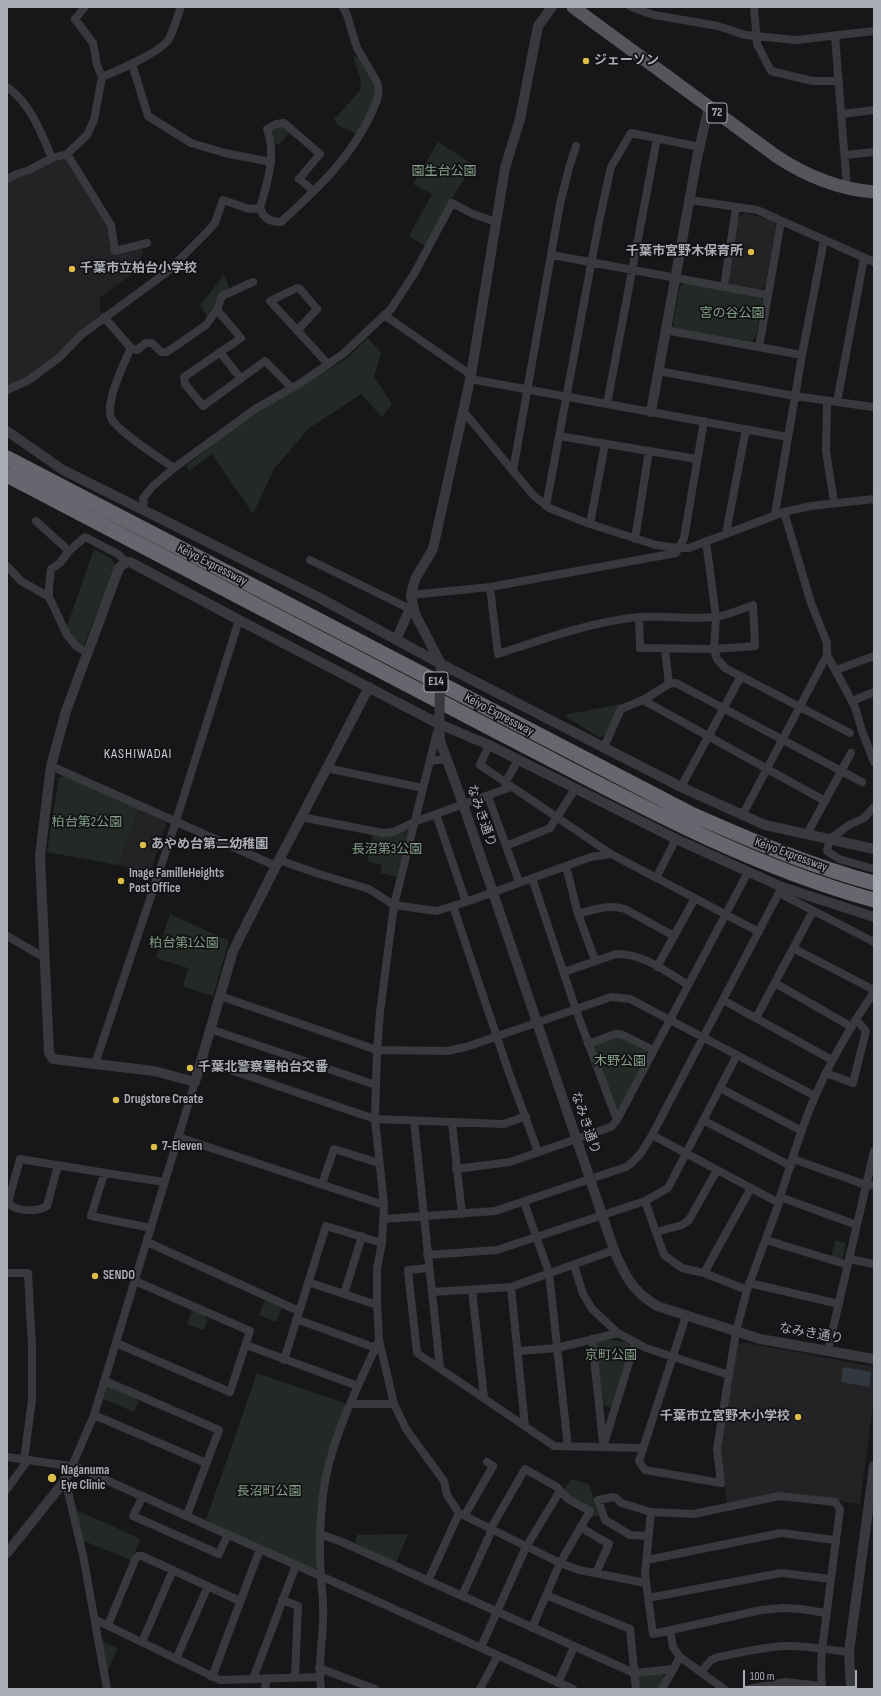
<!DOCTYPE html>
<meta charset="utf-8">
<style>
body{margin:0}
#map{position:relative;width:881px;height:1696px;overflow:hidden;background:#171719;font-family:"Sofia Sans Condensed",sans-serif}
canvas{display:block}
.frame{position:absolute;inset:0;border:8px solid #abadb7;pointer-events:none}
.scale{position:absolute;left:743px;top:1670px;width:114px;height:18px;box-sizing:border-box;border:2px solid #abadb7;border-top:0;padding-left:5px;font-size:12px;line-height:14px;white-space:nowrap;color:#abadb7;-webkit-text-stroke:3px #121214;paint-order:stroke}
</style>
<div id="map">
<canvas width="881" height="1696"></canvas>
<div class="frame"></div>
<div class="scale">100 m</div>
</div>
<script>
const ctx = document.querySelector('canvas').getContext('2d');
ctx.lineJoin = 'round';
function paint(path, color) { ctx.fillStyle = color; ctx.fill(path, 'evenodd'); }
function strokePath(path, color, width, dash) { ctx.strokeStyle = color; ctx.lineWidth = width; ctx.lineCap = dash ? 'butt' : 'round'; ctx.setLineDash(dash || []); ctx.stroke(path); }
function label(font, color, halo, rows, align = 'center') {
  ctx.font = font + ' "Sofia Sans Condensed","Noto Sans JP",sans-serif'; ctx.lineWidth = 3.5; ctx.setLineDash([]); ctx.textBaseline = 'middle'; ctx.strokeStyle = halo; ctx.fillStyle = color; for (const [text, x, y, turn = 0] of rows) {
    ctx.save(); ctx.translate(x, y); ctx.rotate((+turn || 0) * Math.PI / 180); ctx.textAlign = isNaN(turn) ? turn : align; if (halo) ctx.strokeText(text, 0, 0); ctx.fillText(text, 0, 0); ctx.restore();
  }
}
paint(new Path2D(`
 M67,157L110,227L114,253L144,246L139,266L135,272L100,298V316L82,330L54,358L27,378L7,386V182L52,160Z
 M745,213L773,220L776,225L765,286L761,289L731,284L726,280L738,217Z
 M139,809L164,821L166,824L150,874L118,865Z
 M743,1342L874,1367V1396L860,1504L787,1493L727,1503L722,1470L720,1438L731,1388L737,1345Z`), '#232325');
paint(new Path2D(`
 M353,56L358,58L374,85V100L356,134L338,125L334,119L360,91L361,81Z
 M279,127H284L290,132L280,144H275L272,130Z
 M438,142L474,165L449,202L426,247L409,236L432,194L413,184Z
 M224,275L230,289L207,317L200,305Z
 M685,283L758,295L763,301L756,336L752,341L675,328L673,323L680,287Z
 M368,338L381,353L374,376L392,404L382,417L361,394L308,429L274,469L253,514L212,454L189,471L186,466L231,430L267,405L288,394L349,357Z
 M94,549L112,559L115,566L83,647L74,641L66,629Z
 M621,704L609,734L599,737L564,715Z
 M65,776L139,809L118,865L47,852L59,778Z
 M405,829L408,832L397,877L381,873L382,865L367,861L373,834Z
 M170,914L229,941L213,996L183,987L188,968L156,958Z
 M617,1035L646,1050L648,1056L621,1107L613,1108L591,1047Z
 M835,1240L846,1243L842,1260L831,1257Z
 M265,1300L282,1307L276,1322L259,1315Z
 M192,1310L205,1316L207,1320L204,1330L187,1324Z
 M597,1338L627,1342L630,1347L611,1407L601,1405L594,1341Z
 M257,1373L347,1404L326,1462L317,1566L313,1570L206,1520Z
 M110,1385L140,1398L134,1412L103,1399L107,1386Z
 M572,1479L589,1484L599,1515L588,1519L593,1511L568,1495L565,1488Z
 M76,1510L141,1539L131,1560L84,1541Z
 M408,1534L396,1563L355,1543L357,1535Z
 M102,1641L118,1649L106,1674Z
 M661,1672L665,1678L659,1689H639L638,1678L640,1675Z`), '#232a25');
paint(new Path2D(`
 M843,1367L871,1372L869,1387L841,1382Z`), '#323840');
strokePath(new Path2D(`
 M631,7L654,15L718,26L745,35L796,40L874,31
 M754,7L757,44L771,71L812,81H839
 M835,36L847,188
 M132,64L148,116L191,143L225,153L271,162
 M102,77C117,71 161,52 169,39C174,29 177,17 181,7
 M7,87C30,103 41,132 52,158
 M842,114L874,110
 M67,154L87,135L94,120L102,77L97,65L93,43L75,19L85,7
 M845,155L874,152
 M7,179L16,174L27,171L52,158L67,154L111,225L115,251L147,243
 M690,200L757,210L874,262
 M260,208C263,218 270,222 281,222C317,189 350,159 371,114C376,103 381,94 377,82L357,48L347,15L343,7
 M552,255L768,295
 M253,282L222,296L217,310L241,338L184,377L185,384L203,406L265,361L292,388
 M724,287L736,207
 M384,315L471,375
 M104,317L131,348C124,363 105,402 111,418C116,430 161,459 174,468
 M665,330L802,355
 M297,331L317,309L300,289L297,288L270,301L328,364
 M759,347L781,221
 M131,348L137,350L146,343H152L161,352H167L206,325L217,310
 M220,352L241,379
 M658,371L795,396L873,407
 M470,379L788,437
 M7,390L29,380L60,357L81,335L167,272L209,230L215,223L223,200L249,209L260,208C267,183 277,155 267,129L276,124L284,123L320,154L299,179L314,191
 M827,401L826,451L834,502
 M837,402L864,258
 M607,404L657,138
 M464,412L533,495L549,508L590,524L656,545L679,548H689L784,512L811,506L874,499
 M559,436L697,459
 M513,471L560,204L569,168L576,146
 M546,506L599,222L611,167L631,133L700,147
 M140,509L144,503L143,498L153,486L174,468L255,409L299,384L343,354L391,309L414,274L452,203L473,214L496,222
 M784,512L811,603L827,643V655L855,707L862,731L874,762
 M775,514L802,355L824,240
 M36,521L69,551
 M590,524L605,444
 M726,533L746,429
 M635,539L649,451
 M706,541L716,617L714,649L717,659L725,668L850,733
 M310,560L410,609
 M7,566L21,581L49,597
 M490,587L498,654C541,640 585,624 630,618C658,614 687,620 715,617C727,616 741,609 753,605L755,646L714,649L640,648L639,617
 M411,595L490,587L676,553L684,538L704,421
 M665,649L669,684
 M88,653L76,646L67,635L49,597V587L51,569L60,563L69,551L85,537L118,554L126,562
 M836,670L874,656V658
 M643,700L825,801
 M852,701L874,692
 M489,745L480,765L611,854L759,932
 M604,747L621,709L643,700L669,684L676,683L862,782
 M430,761L447,759
 M51,766L276,866
 M326,768L423,788
 M505,783L518,760
 M681,787L741,676
 M488,796L519,882
 M874,807L864,818L849,825L830,839L827,851L839,859L874,869
 M436,814L466,902
 M742,816L827,655
 M301,817L383,833L393,832L414,822L511,787
 M807,834L851,753
 M506,846L550,828L575,789
 M279,860L319,874L369,889L394,905L436,911L466,902L591,857L611,854
 M566,866L578,914L595,960
 M532,878L576,1010L617,1120
 M656,878L676,839
 M779,893L874,942
 M453,906L508,1070L538,1152
 M578,914C595,909 608,904 625,909L674,936
 M7,936L45,958
 M793,948L874,990
 M657,967L695,898
 M564,972L616,954C642,953 667,972 688,985
 M775,983L850,1026
 M220,996L377,1050L447,1051L466,1047L611,997L630,999L815,1096
 M723,1000L832,1060
 M756,1018L813,911
 M210,1029L376,1085
 M588,1044L615,1034H621L653,1050
 M201,1060L375,1119L504,1124L526,1116
 M95,1064L176,821L239,620
 M826,1073L853,1083L866,1031L856,1019
 M720,1088L802,1131
 M703,1120L791,1166
 M414,1121L440,1368
 M452,1123L462,1214
 M652,1135L779,1203
 M178,1137L384,1205
 M793,1159L866,1185H874
 M58,1165L47,1206C37,1212 17,1212 8,1203L20,1159C68,1167 116,1175 165,1182
 M456,1169L510,1162L611,1127L617,1120L748,872
 M104,1174L91,1216L151,1228
 M322,1184L334,1149L379,1163
 M780,1197L857,1225
 M645,1201L664,1255L682,1268L704,1273L747,1290
 M524,1202L549,1273L568,1447
 M384,1219L495,1211L626,1167C639,1159 644,1148 652,1135L782,887
 M656,1232L682,1225L689,1220L717,1170
 M766,1240L848,1265
 M147,1242L299,1311
 M427,1255L497,1250L645,1201L668,1188L737,1055
 M849,1259L874,1264
 M574,1265L583,1294L588,1302L592,1309L618,1333L646,1348L729,1375
 M429,1268L408,1270L417,1353L554,1446L643,1448
 M7,1273H28L32,1346V1400L24,1460
 M704,1273L751,1188
 M308,1282L377,1305
 M749,1283L839,1304
 M511,1287L525,1426
 M472,1290L484,1397
 M432,1292L511,1287L614,1250
 M344,1294L362,1236
 M686,1316L639,1461L645,1470L721,1483L717,1449L736,1332L747,1290L779,1203L780,1197C791,1165 800,1130 814,1099C830,1061 851,1026 874,992
 M296,1319L376,1348
 M592,1339L603,1442
 M116,1343L230,1392L250,1331L135,1281
 M246,1345L358,1386
 M828,1350L874,1151
 M518,1351L557,1348L618,1333
 M284,1360L326,1226L382,1243
 M105,1381L219,1430L187,1515
 M351,1404H394
 M94,1415L206,1463
 M603,1447L635,1343
 M7,1457L77,1467L573,1689
 M72,1466L94,1415L195,1082
 M63,1483L67,1488L83,1555L107,1689
 M7,1489L28,1460
 M143,1496L133,1516L219,1554L228,1534
 M651,1512L645,1574L653,1634L761,1610L783,1608L801,1609L826,1613
 M459,1513L560,1563L579,1570L646,1583
 M465,1515L493,1466L487,1462
 M580,1527L609,1544L596,1573
 M320,1534L342,1542L634,1673L674,1669
 M648,1536L630,1535L605,1520L598,1500L613,1497L616,1498L621,1503L651,1512L694,1514L779,1496L835,1502L840,1509L822,1649L821,1668L822,1689
 M647,1560L781,1533L835,1540
 M428,1581L459,1513L447,1495L444,1481L406,1429L394,1404L379,1340L377,1305V1268L382,1243L384,1205L375,1119L377,1050L380,1012L394,905L437,732
 M546,1595L630,1629L636,1689
 M462,1596L490,1534L491,1528L525,1469L557,1487L568,1499L590,1511L560,1563L532,1628
 M648,1598L781,1573L831,1579
 M282,1600L298,1606L295,1677
 M96,1620L220,1680L319,1677
 M108,1625L135,1560L138,1556H142L240,1601
 M670,1630L673,1647L680,1657L724,1689
 M142,1642L173,1570
 M481,1647L526,1547L560,1491
 M176,1659L208,1586
 M319,1668L375,1689
 M701,1672L711,1660L718,1657C740,1653 762,1647 785,1646C806,1645 828,1650 849,1652
 M212,1677L260,1549
 M253,1679L296,1565
 M558,1683L574,1647
 M265,1689L267,1678
 M321,1689C317,1660 325,1632 323,1604C323,1595 321,1586 321,1577C319,1550 320,1521 323,1494C330,1440 357,1389 379,1340
 M480,1689L498,1655
 M662,1689L680,1657
 M749,1689L785,1682L822,1686`), '#38393d', 8);
strokePath(new Path2D(`
 M651,412L697,158L709,106
 M7,431L63,470L318,597L441,664L681,787L765,825L874,849
 M396,640L412,604
 M441,664L415,614L411,595L415,579L433,549L471,375L505,168L520,119L538,26L552,7
 M369,687L279,860L233,951L195,1082L154,1071L53,1059L49,1053L40,856L51,766L66,711L119,568L126,562H130L239,620L439,724L489,745L676,839L782,887L874,917
 M439,724L440,741L463,804L614,1250C625,1276 632,1291 657,1306L760,1339L874,1359
 M7,1553L63,1483L72,1466
 M851,1689L849,1652L874,1466`), '#38393d', 10);
strokePath(new Path2D(`
 M573,7L776,156C806,176 837,189 874,192`), '#55555c', 13);
strokePath(new Path2D(`
 M7,458L689,813C750,840 810,866 874,883
 M7,475C172,561 337,648 502,734C623,796 742,864 874,900`), '#65666e', 15);
strokePath(new Path2D(`
 M439,724L441,664`), '#38393d', 10);
for (const [x, y, r, color] of [
 [586,61,4,"#ddbd4a"],
 [751,252,4,"#ddbd4a"],
 [72,269,4,"#ddbd4a"],
 [143,845,4,"#ddbd4a"],
 [121,881,4,"#ddbd4a"],
 [190,1068,4,"#ddbd4a"],
 [116,1100,4,"#ddbd4a"],
 [154,1147,4,"#ddbd4a"],
 [95,1276,4,"#ddbd4a"],
 [798,1417,4,"#ddbd4a"],
 [52,1478,5,"#ddbd4a"]
]) { const dot = new Path2D(); dot.arc(x, y, r, 0, 2 * Math.PI); ctx.fillStyle = color; ctx.fill(dot); strokePath(dot, '#121214', 1.5); }
for (const [x, y, w] of [
 [717,113,20],
 [436,682,24]
]) { const box = new Path2D(); box.roundRect(x - w / 2, y - 10, w, 20, 3); ctx.fillStyle = '#121214'; ctx.fill(box); strokePath(box, '#abadb7', 1); }
label('bold 12px', '#abadb7', null, [
 ["72",717,113],
 ["E14",436,682]
]);
label('bold 13px', '#abadb7', '#121214', [
 ["ジェーソン",594,61],
 ["千葉市宮野木保育所",743,252,"right"],
 ["千葉市立柏台小学校",80,269],
 ["あやめ台第二幼稚園",151,845],
 ["Inage FamilleHeights",129,874],
 ["Post Office",129,889],
 ["千葉北警察署柏台交番",198,1068],
 ["Drugstore Create",124,1100],
 ["7-Eleven",162,1147],
 ["SENDO",103,1276],
 ["千葉市立宮野木小学校",790,1417,"right"],
 ["Naganuma",61,1471],
 ["Eye Clinic",61,1486]
], 'left');
label('13px', '#84a089', '#121214', [
 ["園生台公園",444,172],
 ["宮の谷公園",732,314],
 ["柏台第2公園",87,823],
 ["長沼第3公園",387,850],
 ["柏台第1公園",184,944],
 ["木野公園",620,1062],
 ["京町公園",611,1356],
 ["長沼町公園",269,1492]
]);
label('13px', '#abadb7', '#121214', [
 ["Keiyo Expressway",212,565,27],
 ["Keiyo Expressway",499,715,28],
 ["なみき通り",481,816,71],
 ["Keiyo Expressway",791,855,20],
 ["なみき通り",585,1123,71],
 ["なみき通り",811,1334,10]
]);
ctx.letterSpacing = '1px';
label('14px', '#cbccd3', '#121214', [
 ["KASHIWADAI",138,754]
]);
ctx.letterSpacing = '0px';
</script>
